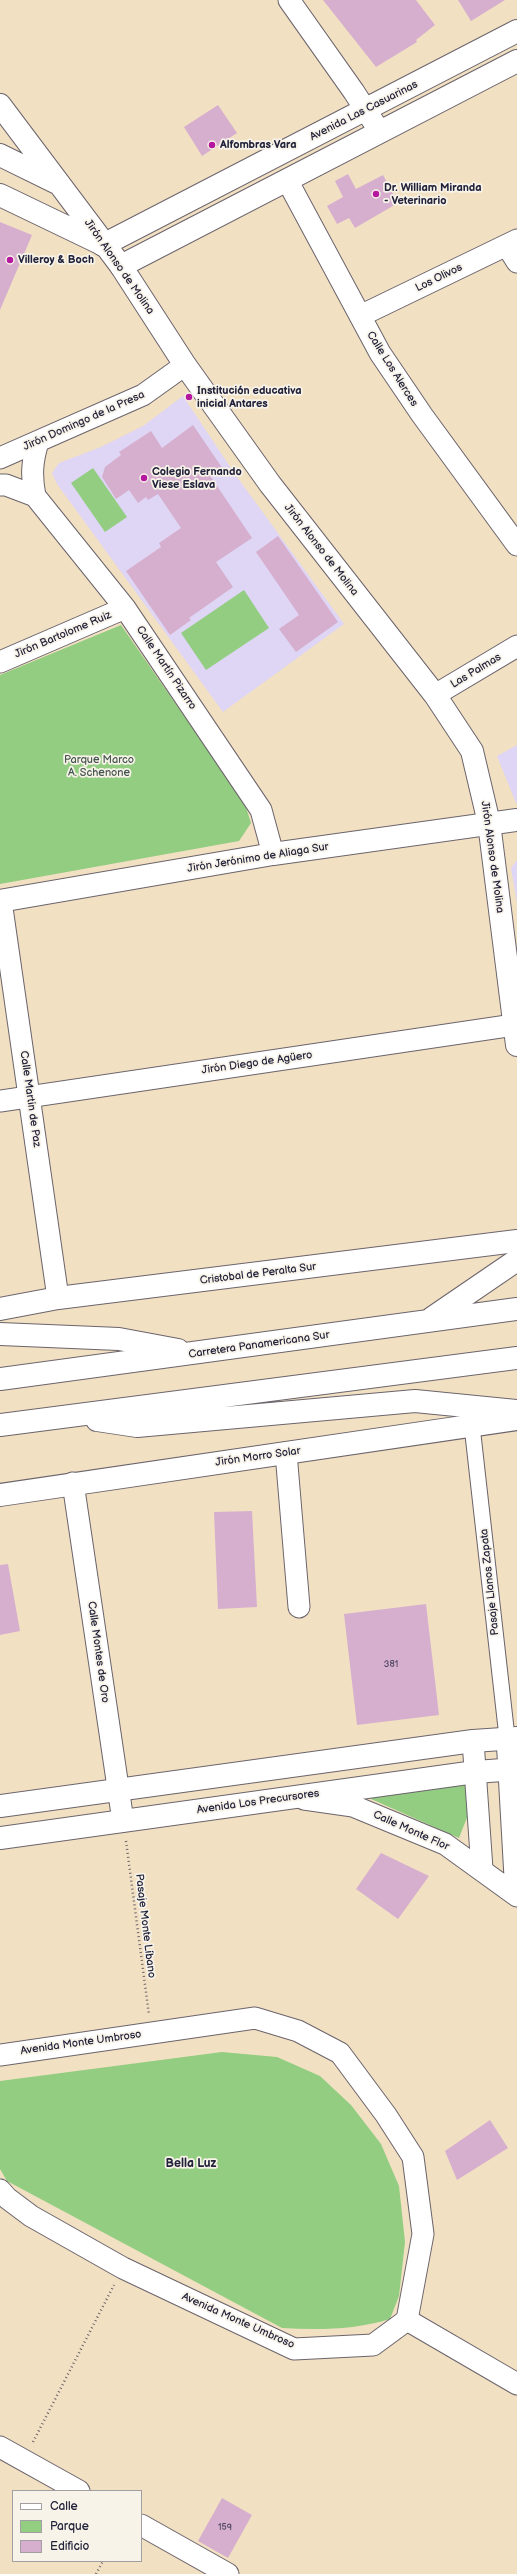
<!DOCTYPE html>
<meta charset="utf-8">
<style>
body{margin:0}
#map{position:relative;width:517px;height:2574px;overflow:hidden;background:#f2e0c3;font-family:"Balsamiq Sans",sans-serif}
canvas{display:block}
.legend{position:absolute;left:12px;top:2490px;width:130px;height:72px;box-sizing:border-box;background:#f7f3e8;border:1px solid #a29fa3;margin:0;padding:5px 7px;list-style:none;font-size:12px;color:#22223b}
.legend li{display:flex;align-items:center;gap:8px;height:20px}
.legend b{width:20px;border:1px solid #a29fa3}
</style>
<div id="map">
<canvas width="517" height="2574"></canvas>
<ul class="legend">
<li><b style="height:5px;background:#fff"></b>Calle</li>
<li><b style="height:11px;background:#92cd81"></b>Parque</li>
<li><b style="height:11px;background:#d6afce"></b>Edificio</li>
</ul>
</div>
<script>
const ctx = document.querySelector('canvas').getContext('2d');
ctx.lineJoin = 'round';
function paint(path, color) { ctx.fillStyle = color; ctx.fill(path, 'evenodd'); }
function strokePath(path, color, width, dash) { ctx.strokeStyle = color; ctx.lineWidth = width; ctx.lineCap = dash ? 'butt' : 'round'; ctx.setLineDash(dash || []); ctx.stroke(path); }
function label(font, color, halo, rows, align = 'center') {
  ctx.font = font + ' "Balsamiq Sans",sans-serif'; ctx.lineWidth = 3.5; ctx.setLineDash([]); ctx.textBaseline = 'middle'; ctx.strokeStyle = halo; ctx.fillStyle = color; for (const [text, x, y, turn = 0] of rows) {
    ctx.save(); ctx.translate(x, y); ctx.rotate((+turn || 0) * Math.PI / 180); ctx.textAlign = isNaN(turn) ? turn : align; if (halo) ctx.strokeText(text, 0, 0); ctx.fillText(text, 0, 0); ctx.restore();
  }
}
paint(new Path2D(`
 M183,396L237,477L344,624L223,712L57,484L52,473L59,463L101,447L143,426Z
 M517,745V803H516L497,756Z
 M517,860V903L511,868Z`), '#dfd5f5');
paint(new Path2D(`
 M93,468L127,517L105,532L71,483Z
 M244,590L269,628L206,670L181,633Z
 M121,625L245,804L251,823L239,841L0,884V675Z
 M467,1783L468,1815L459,1838L353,1791Z
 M222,2052L277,2057L320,2076L351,2105L381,2144L399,2186L405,2242L399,2296L390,2319C354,2330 319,2330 282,2328L7,2181L0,2169V2081Z`), '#92cd81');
paint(new Path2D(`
 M323,0H416L435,25L416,40L417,42L376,67Z
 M458,0H505L471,21Z
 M218,105L237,133L202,156L184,127Z
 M348,174L356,189L383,175L398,203L355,228L349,218L337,224L327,206L343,197L335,181Z
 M0,222L32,235L0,310Z
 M193,425L223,469L211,477L252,538L216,562L233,587L189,618L191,620L170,635L126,571L161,547L159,543L181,528L158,494L148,500L146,497L138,503L129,490L116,499L102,477L105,467L121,455L119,452L151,431L162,448Z
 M278,536L338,622L296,652L279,629L299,615L256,552Z
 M252,1511L257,1607L218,1609L214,1512Z
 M8,1564L20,1631L0,1635V1565Z
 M426,1604L439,1715L357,1725L344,1614Z
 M381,1853L429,1876L398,1919L356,1889Z
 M490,2120L508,2148L457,2180L445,2151Z
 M222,2498L252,2515L228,2558L198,2541Z`), '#d6afce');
const pedestrian = new Path2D(`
 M472,1426L507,1737`);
const minor = new Path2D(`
 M289,0L354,92L380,132
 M287,180L380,353L422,415L517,545
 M507,246L517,262
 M360,316L517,240
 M38,442C32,461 31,476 35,496L125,608L261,810L273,854
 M0,458L143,395L185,365
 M0,485H6L35,496
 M0,662L125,608
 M435,695L517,646
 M1,901L58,1298
 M0,1101L514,1025
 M286,1453L299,1607
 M73,1483L123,1821
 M507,1737L516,1895
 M473,1741L482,1869
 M304,1799L353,1806L445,1844L517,1896
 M0,2055L255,2018L298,2031L340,2053L386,2115L413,2157L423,2234L407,2320L373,2345L294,2349L123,2268L31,2216L7,2198L0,2190
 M407,2320L517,2384
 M0,2447L79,2491
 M141,2525L228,2574`);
const tertiary = new Path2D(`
 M103,245L517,31
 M121,266L517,61
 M0,901L273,854L517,820
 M0,1309L58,1298L517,1241
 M0,1495L517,1419
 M0,1806L473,1741L517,1738
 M0,1838L475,1772L517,1769`);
const secondary = new Path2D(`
 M0,105L121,266L185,365L270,484L435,695L472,751L489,823L517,1045
 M0,155L57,183
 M0,195L102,244`);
const motorway = new Path2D(`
 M432,1318L517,1260
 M0,1334L119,1339L178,1350
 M0,1379L517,1309
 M97,1420L137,1426L415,1401L517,1411
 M0,1425L517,1358`);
strokePath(pedestrian, '#6b646b', 17);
strokePath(minor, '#6b646b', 23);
strokePath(tertiary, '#6b646b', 24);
strokePath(secondary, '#6b646b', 24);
strokePath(motorway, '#6b646b', 24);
strokePath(new Path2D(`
 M126,1841L149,2015
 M33,2442L114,2285
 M96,2574L103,2561`), '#6b646b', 2.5, [1, 3]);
strokePath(pedestrian, '#fff', 15);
strokePath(minor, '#fff', 21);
strokePath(tertiary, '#fff', 22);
strokePath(secondary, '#fff', 22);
strokePath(motorway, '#fff', 22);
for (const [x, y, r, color] of [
 [212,145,4,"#b5179e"],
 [376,194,4,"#b5179e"],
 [10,260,4,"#b5179e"],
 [189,397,4,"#b5179e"],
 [144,478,4,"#b5179e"]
]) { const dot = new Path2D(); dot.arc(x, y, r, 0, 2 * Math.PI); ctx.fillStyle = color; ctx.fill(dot); strokePath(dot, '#f7f3e8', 1.5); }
label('9px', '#4f4560', null, [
 ["381",391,1665],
 ["159",225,2528]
]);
label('11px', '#22223b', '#f7f3e8', [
 ["Avenida Las Casuarinas",364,111,-27],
 ["Jirón Alonso de Molina",119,267,55],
 ["Los Olivos",439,278,-26],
 ["Calle Los Alerces",392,369,58],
 ["Jirón Domingo de la Presa",84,421,-24],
 ["Jirón Alonso de Molina",321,550,52],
 ["Jirón Bartolome Ruiz",63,635,-23],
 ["Calle Martín Pizarro",166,668,56],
 ["Las Palmas",476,671,-31],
 ["Jirón Alonso de Molina",492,857,82],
 ["Jirón Jerónimo de Aliaga Sur",258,858,-9],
 ["Jirón Diego de Agüero",257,1063,-8],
 ["Calle Martin de Paz",30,1099,82],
 ["Cristobal de Peralta Sur",258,1274,-7],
 ["Carretera Panamericana Sur",259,1345,-8],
 ["Jirón Morro Solar",258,1457,-8],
 ["Pasaje Llanos Zapata",490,1582,-96],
 ["Calle Montes de Oro",98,1652,82],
 ["Avenida Los Precursores",258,1802,-8],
 ["Calle Monte Flor",411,1831,24],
 ["Pasaje Monte Líbano",145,1926,83],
 ["Avenida Monte Umbroso",81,2043,-8],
 ["Avenida Monte Umbroso",238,2321,24]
]);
label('bold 11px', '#22223b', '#f7f3e8', [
 ["Alfombras Vara",220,145],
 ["Dr. William Miranda",384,188],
 ["- Veterinario",384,201],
 ["Villeroy & Boch",18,260],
 ["Institución educativa",197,391],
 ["inicial Antares",197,404],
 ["Colegio Fernando",152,472],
 ["Viese Eslava",152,485]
], 'left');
label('11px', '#445550', '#f7f3e8', [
 ["Parque Marco",99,760],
 ["A. Schenone",99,773]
]);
label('bold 12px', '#22223b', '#f7f3e8', [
 ["Bella Luz",191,2164]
]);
</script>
